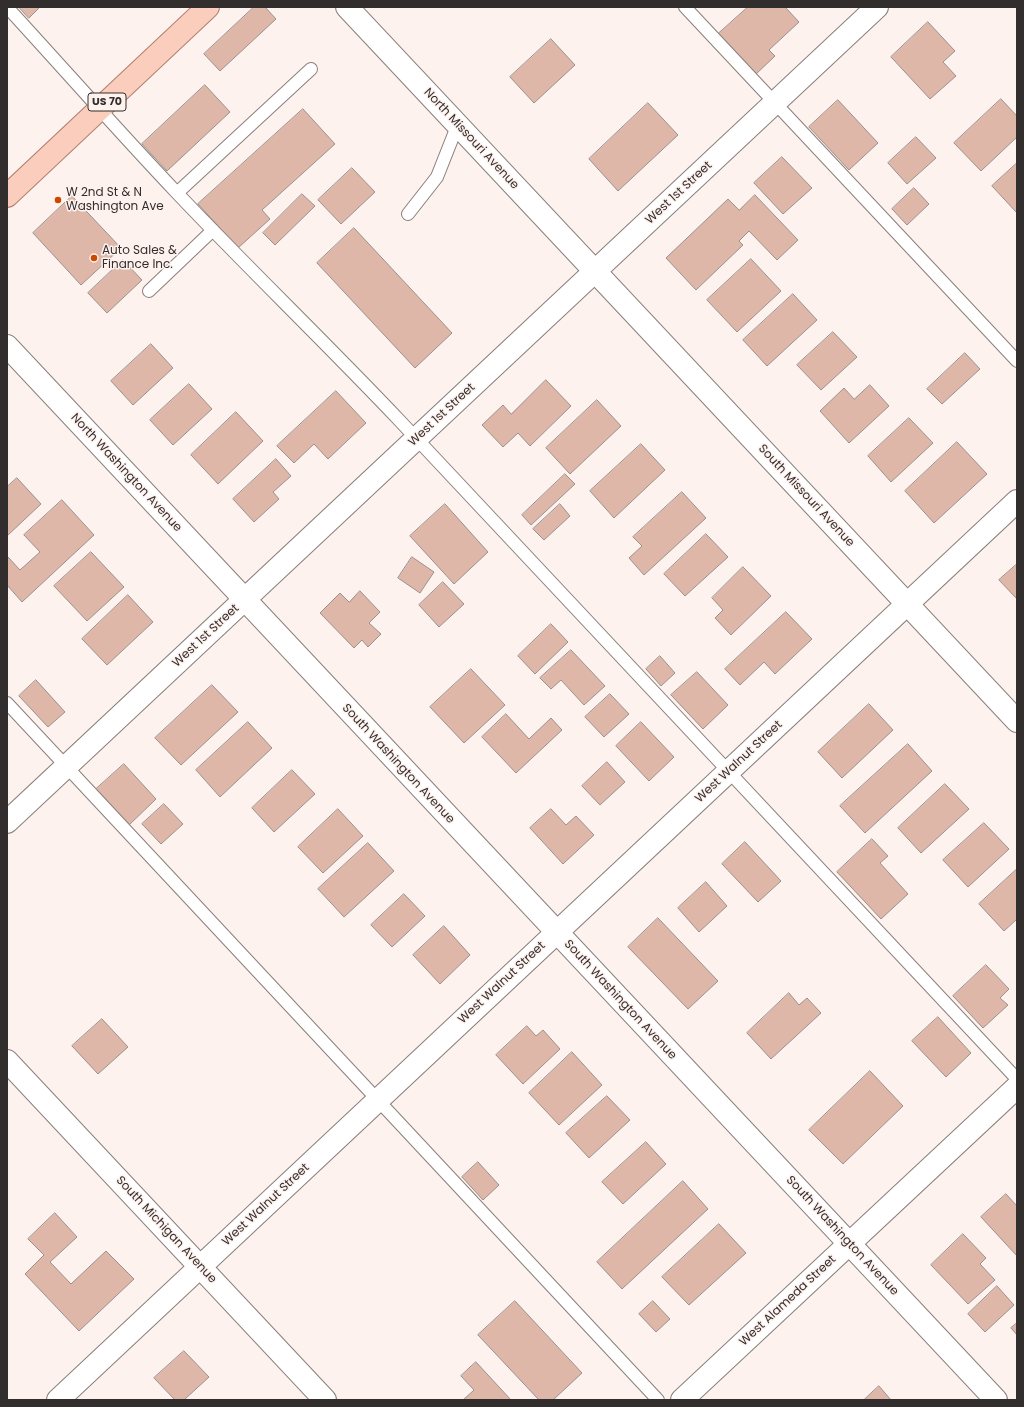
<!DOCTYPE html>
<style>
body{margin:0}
#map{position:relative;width:1024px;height:1407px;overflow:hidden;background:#fef2ef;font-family:Poppins,sans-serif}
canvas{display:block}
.frame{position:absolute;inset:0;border:8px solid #322e2d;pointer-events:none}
</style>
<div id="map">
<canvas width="1024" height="1407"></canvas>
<div class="frame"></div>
</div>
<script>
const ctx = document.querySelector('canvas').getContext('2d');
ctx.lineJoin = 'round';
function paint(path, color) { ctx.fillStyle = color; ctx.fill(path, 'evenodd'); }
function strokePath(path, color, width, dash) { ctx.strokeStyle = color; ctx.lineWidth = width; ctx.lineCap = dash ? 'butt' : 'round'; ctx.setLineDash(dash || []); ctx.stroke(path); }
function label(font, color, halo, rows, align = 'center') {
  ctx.font = font + ' Poppins,sans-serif'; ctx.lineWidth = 3; ctx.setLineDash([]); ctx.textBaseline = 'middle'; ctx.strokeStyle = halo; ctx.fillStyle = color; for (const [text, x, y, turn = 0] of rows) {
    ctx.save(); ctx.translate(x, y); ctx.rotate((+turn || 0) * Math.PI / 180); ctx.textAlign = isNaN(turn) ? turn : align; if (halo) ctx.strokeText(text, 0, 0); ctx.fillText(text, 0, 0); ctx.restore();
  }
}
const building = new Path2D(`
 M19,7H40L29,18Z
 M254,7H265L276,19L220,71L204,54Z
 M748,7H785L799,22L769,50L775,56L754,76L717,35Z
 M928,22L955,51L943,62L956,76L930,99L891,57Z
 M551,39L575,65L534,103L510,77Z
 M205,85L230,112L167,171L142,144Z
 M1001,99L1017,116V137L981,171L954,143Z
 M838,100L878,143L849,170L809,127Z
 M648,103L678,135L618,191L589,159Z
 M303,109L335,144L262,210L270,219L238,248L198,204Z
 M916,137L936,158L907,184L888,163Z
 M782,157L812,188L783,214L754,183Z
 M1017,163V213L992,186Z
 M352,168L375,192L341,224L318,200Z
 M914,188L929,204L907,225L892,209Z
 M302,194L315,206L275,245L263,233Z
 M755,195L798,240L777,260L749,231L739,241L743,245L696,290L666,258L728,199L739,210Z
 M72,196L121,248L81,285L33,233Z
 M354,228L452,333L415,368L317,263Z
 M751,259L781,291L737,332L707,300Z
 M123,260L142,280L107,313L88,293Z
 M793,294L817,320L767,366L743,340Z
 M833,332L857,357L821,390L797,365Z
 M151,344L173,368L133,405L111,381Z
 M965,353L980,369L942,404L927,389Z
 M546,380L571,406L530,446L518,433L503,447L482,425L503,405L511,414Z
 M189,384L212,409L173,445L150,420Z
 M870,385L889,406L849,443L820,411L844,388L854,399Z
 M336,391L366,423L328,459L314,444L294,463L277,446Z
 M597,400L621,426L570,474L546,448Z
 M236,412L263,441L218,484L191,455Z
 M909,418L933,443L891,482L868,456Z
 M957,442L987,474L934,523L905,491Z
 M641,444L665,470L614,518L590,491Z
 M276,459L291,476L273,492L279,499L254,522L233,499Z
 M565,474L575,484L531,525L522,515Z
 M17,478L41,504L7,536V487Z
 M682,492L706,518L644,575L629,558L642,546L633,537Z
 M62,500L94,535L22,602L7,585V558L8,557L20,570L40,552L24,535Z
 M445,504L488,552L454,584L410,536Z
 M560,504L570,516L544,540L533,529Z
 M706,534L728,557L685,596L664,574Z
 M91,552L124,587L87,621L54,586Z
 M412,557L434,572L420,593L398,578Z
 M1017,564V599L999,580Z
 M743,567L771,596L731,635L715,618L723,610L712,598Z
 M443,582L464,604L439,627L419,605Z
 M360,591L380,612L369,623L381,634L368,647L362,640L354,648L320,613L340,593L349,602Z
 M128,595L153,622L107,665L82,639Z
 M786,612L812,639L775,674L764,662L740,685L725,669Z
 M551,624L568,642L535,674L518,656Z
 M571,650L605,686L584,705L561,680L551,689L540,678Z
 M660,656L675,673L661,686L646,669Z
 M471,669L505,705L464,743L430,707Z
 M697,672L728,705L703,729L671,695Z
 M36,680L65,712L48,727L19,696Z
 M212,685L238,712L181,765L155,738Z
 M610,694L629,714L604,737L585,717Z
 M869,704L893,730L842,778L818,752Z
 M506,714L529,739L551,718L562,730L516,773L482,737Z
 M248,722L272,748L220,797L196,770Z
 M641,722L674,757L649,781L616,746Z
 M908,744L932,771L865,833L840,806Z
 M607,762L625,782L600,805L582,786Z
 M124,764L156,799L128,826L95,790Z
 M292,770L315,794L274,832L252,808Z
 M945,784L969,809L921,853L898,828Z
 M164,804L183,824L161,844L142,824Z
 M338,809L363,836L323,873L298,847Z
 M551,809L566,825L576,816L594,835L563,864L530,828Z
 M984,823L1009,849L968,887L943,860Z
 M872,839L888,856L880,863L908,894L881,919L837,872Z
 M745,842L781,881L758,902L722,864Z
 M368,843L394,871L344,917L318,889Z
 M1017,869V919L1004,931L979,904Z
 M706,882L727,906L699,932L678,908Z
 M404,894L425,916L392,947L371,925Z
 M658,918L718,981L688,1009L628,947Z
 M444,926L470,955L440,984L413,955Z
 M986,965L1009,989L1000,998L1008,1005L983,1028L953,996Z
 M789,993L799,1005L807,998L821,1013L771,1059L747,1033Z
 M938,1017L971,1053L946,1077L912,1041Z
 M102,1019L128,1047L98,1074L72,1046Z
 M527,1026L536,1036L543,1030L560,1049L523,1084L496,1055Z
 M572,1052L602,1085L559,1125L529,1093Z
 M870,1071L903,1106L843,1164L809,1130Z
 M607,1096L630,1120L589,1158L566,1133Z
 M646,1142L666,1164L623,1204L602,1182Z
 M478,1162L499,1185L483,1200L462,1177Z
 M683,1181L708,1209L622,1289L597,1262Z
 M1006,1194L1017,1206V1256L981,1217Z
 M55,1213L77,1237L50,1262L71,1284L106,1251L134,1279L79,1331L25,1274L44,1255L28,1239Z
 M719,1224L746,1253L689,1305L662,1277Z
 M963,1234L986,1258L980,1264L995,1280L968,1304L931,1265Z
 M997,1286L1014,1305L985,1332L968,1314Z
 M515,1301L582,1373L553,1400H539L478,1335Z
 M653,1301L670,1319L656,1332L639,1314Z
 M1017,1323V1335L1011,1328Z
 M184,1351L209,1377L184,1400H175L154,1378Z
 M476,1362L511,1400H463L474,1390L461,1376Z
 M879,1386L891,1400H864Z`);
paint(building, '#deb7a9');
strokePath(building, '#9a908c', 1);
const service = new Path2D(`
 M7,7C64,69 119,132 177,193C250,270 326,343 399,420C606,640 811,860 1017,1079
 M685,7L1017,361
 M177,193L311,69
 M408,214L437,177L458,124
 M149,291L213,230
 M7,703L658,1400`);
const minor = new Path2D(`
 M347,7L1017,721
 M7,822L877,7
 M7,1061L325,1400
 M58,1400L1017,501`);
const tertiary = new Path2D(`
 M7,346L996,1400
 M682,1400L1017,1087`);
const primary = new Path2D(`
 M7,196L208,7`);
strokePath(service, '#897f7b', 14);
strokePath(minor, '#897f7b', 24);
strokePath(tertiary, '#897f7b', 24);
strokePath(primary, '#b17f6d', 24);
strokePath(service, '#fff', 12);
strokePath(minor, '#fff', 22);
strokePath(tertiary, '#fff', 22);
strokePath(primary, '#facdbc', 22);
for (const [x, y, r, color] of [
 [58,200,4,"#cd4800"],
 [94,258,4,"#cd4800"]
]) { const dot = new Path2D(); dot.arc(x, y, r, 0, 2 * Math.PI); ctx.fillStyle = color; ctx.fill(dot); strokePath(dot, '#fef2ef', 1.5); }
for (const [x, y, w] of [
 [107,102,38]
]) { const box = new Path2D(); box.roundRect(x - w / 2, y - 9, w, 18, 3); ctx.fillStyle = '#fef2ef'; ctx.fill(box); strokePath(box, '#322e2d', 1); }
label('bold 11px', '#322e2d', null, [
 ["US 70",107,102]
]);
label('12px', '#322e2d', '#fef2ef', [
 ["North Missouri Avenue",471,139,47],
 ["West 1st Street",679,193,-43],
 ["West 1st Street",442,415,-43],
 ["North Washington Avenue",126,473,47],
 ["South Missouri Avenue",806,496,47],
 ["West 1st Street",206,636,-43],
 ["West Walnut Street",739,762,-43],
 ["South Washington Avenue",398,764,47],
 ["West Walnut Street",502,983,-43],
 ["South Washington Avenue",620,1000,47],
 ["West Walnut Street",266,1205,-43],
 ["South Michigan Avenue",166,1230,47],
 ["South Washington Avenue",842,1236,47],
 ["West Alameda Street",788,1301,-43]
]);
label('12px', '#322e2d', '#fef2ef', [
 ["W 2nd St & N",66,193],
 ["Washington Ave",66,207],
 ["Auto Sales &",102,251],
 ["Finance Inc.",102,265]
], 'left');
</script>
